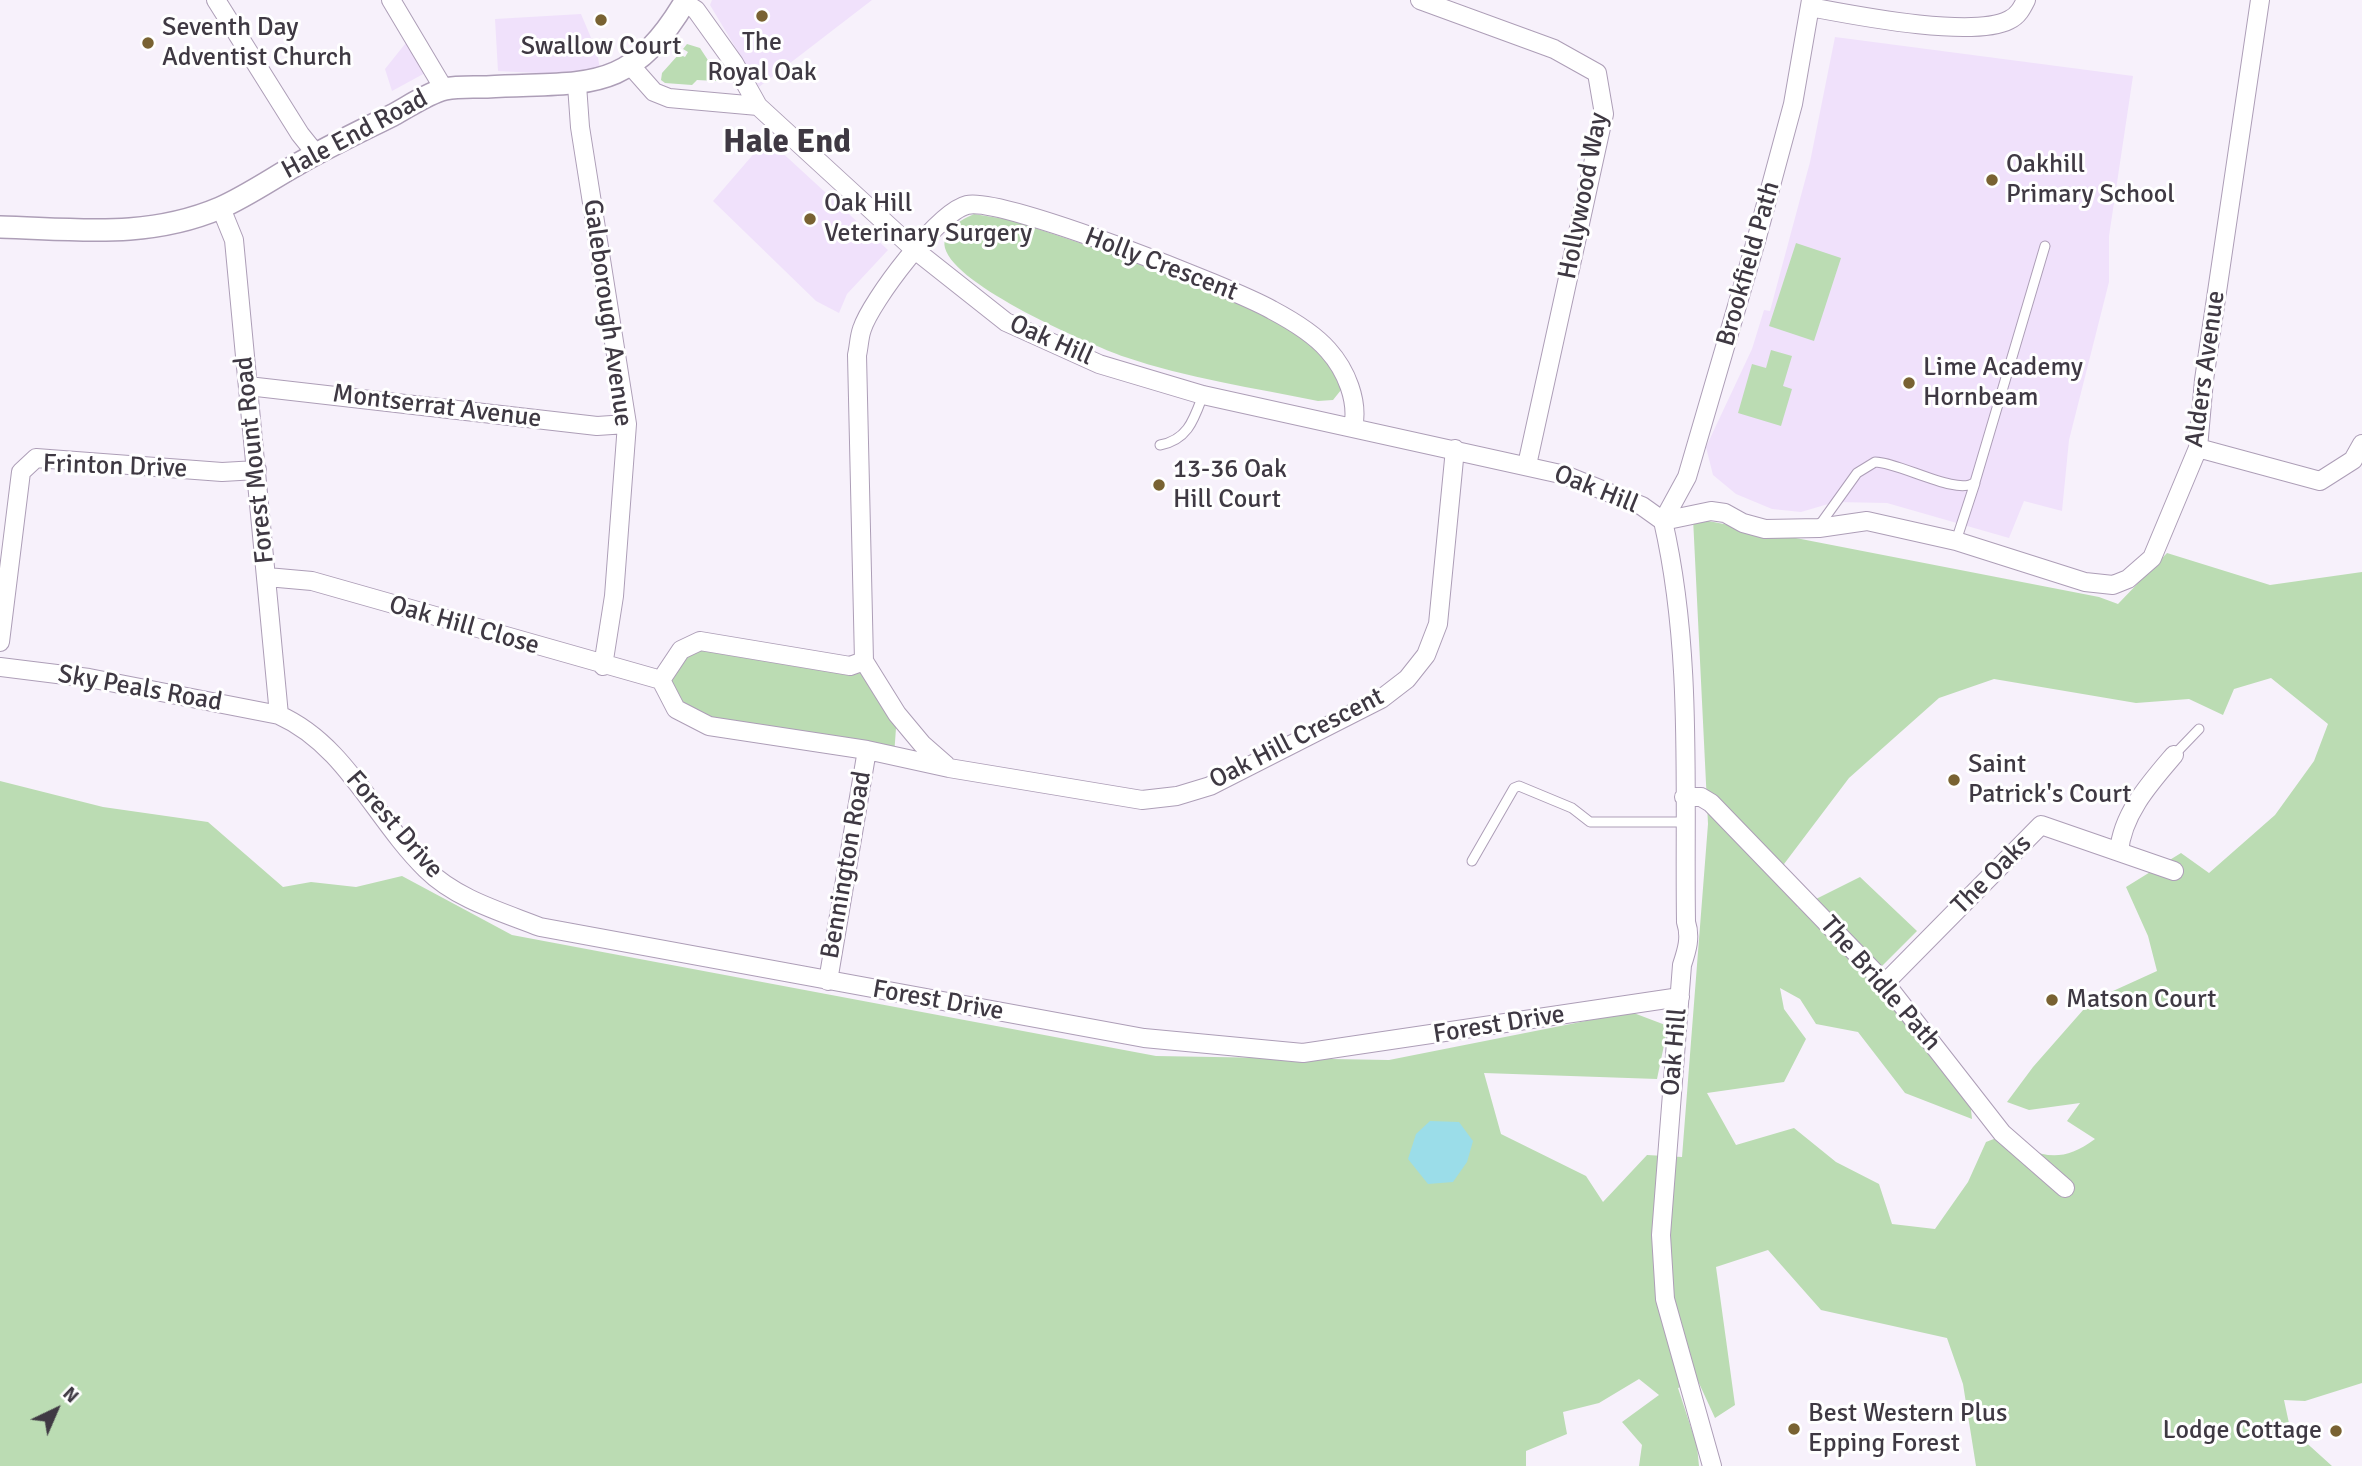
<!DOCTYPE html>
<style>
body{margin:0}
#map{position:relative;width:2362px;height:1466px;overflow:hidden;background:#f7f1fb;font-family:Signika,sans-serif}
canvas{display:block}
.north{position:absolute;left:21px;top:1375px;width:70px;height:70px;-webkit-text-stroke:5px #fff;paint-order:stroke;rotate:44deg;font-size:19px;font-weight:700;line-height:28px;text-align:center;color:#3f3943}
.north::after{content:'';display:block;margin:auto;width:24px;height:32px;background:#3f3943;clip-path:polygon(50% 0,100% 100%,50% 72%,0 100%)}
</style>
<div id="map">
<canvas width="2362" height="1466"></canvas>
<div class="north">N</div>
</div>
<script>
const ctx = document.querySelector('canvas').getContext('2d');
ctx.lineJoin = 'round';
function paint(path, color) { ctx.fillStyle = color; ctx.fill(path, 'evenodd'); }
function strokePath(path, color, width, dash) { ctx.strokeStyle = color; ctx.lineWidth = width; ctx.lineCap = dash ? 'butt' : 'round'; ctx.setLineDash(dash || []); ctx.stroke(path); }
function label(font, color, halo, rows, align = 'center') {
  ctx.font = font + ' Signika,sans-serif'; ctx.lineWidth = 6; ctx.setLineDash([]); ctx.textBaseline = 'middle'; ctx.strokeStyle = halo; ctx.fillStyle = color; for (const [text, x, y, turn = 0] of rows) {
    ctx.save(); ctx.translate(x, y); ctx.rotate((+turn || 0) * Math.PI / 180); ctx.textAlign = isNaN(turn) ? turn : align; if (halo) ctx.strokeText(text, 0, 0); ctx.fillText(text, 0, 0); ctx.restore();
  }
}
paint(new Path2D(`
 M712,0H872L759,87L710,5Z
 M581,14L597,52L600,69L556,74L498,71L495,19Z
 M417,29L438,66L392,91L385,69Z
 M1835,37L2133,76L2109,236V282L2069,440L2062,511L2024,501L2009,538L1887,503L1835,502L1801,512L1772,509L1736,494L1713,475L1706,447L1752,349L1764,310L1770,311L1810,162Z
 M763,135L888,250L847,294L839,313L816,301L713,201L757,150Z`), '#f0e1fb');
paint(new Path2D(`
 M687,44L700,48L717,74L716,81L697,80L692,85L665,83L661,80L662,73L679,54L685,57L688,52L683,49Z
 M974,214L1011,220C1052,234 1093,247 1134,261C1200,284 1320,314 1341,390L1333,400L1318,401C1254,388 1187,378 1125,357C1088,344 955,286 945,248C941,230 961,220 974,214Z
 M1796,243L1841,258L1814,341L1769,326Z
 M1771,350L1792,356L1783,386L1792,389L1781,426L1738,413L1752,364L1766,368Z
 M1693,518L2099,597L2118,604L2167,553L2270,585L2362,572V1383L2305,1401L2284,1400L2290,1428L2332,1466H1976L1963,1384L1947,1338L1821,1310L1768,1250L1716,1267L1735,1405L1715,1418L1698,1381L1678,1388L1697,1446L1699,1466H1639L1642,1445L1622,1422L1659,1395L1639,1379L1599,1403L1563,1412L1567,1434L1526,1451V1466H0V781L103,807L208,822L283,887L311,882L356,887L402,876L512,935L1156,1056L1389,1060L1631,1012L1668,1026L1657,1079L1484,1073L1501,1134L1586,1176L1603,1202L1647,1155L1682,1157L1708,824ZM2271,678L2328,724L2314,761L2275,815L2209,873L2181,853L2126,887L2148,936L2157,971L2091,1001L2033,1067L2007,1102L2029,1110L2080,1103L2067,1121L2095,1139C2058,1167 2037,1154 1999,1137L1986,1142L1968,1182L1935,1229L1892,1224L1879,1184L1836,1162L1794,1128L1736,1145L1707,1093L1784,1082L1806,1039L1784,1009L1780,988L1800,999L1816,1024L1858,1032L1905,1093L1972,1119L1968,1082L1879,969L1917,931L1860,877L1798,908L1784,864L1849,778L1939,698L1994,679L2136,703L2189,699L2223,715L2234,689Z
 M700,641L864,661L897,714L894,756L709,726L667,696L669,665Z`), '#bbdcb3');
paint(new Path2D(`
 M1430,1121L1459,1122L1473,1141L1467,1162L1453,1182L1428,1184L1408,1159L1416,1134Z`), '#9bdde9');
const service = new Path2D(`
 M1160,445C1188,440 1194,419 1203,395
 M1819,526L1857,473L1875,462C1899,462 1959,497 1975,482L2045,246
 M1956,541L1975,483
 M2174,755L2199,729
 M1472,861L1514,788L1519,786L1572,808L1590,822H1684`);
const minor = new Path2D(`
 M216,0L300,134L316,154
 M391,0L444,89
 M1420,0L1554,49L1597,73L1604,114L1527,465
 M685,3L696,10L734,63L758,106L915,250L1006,322L1099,364L1203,395L1565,475L1642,506L1663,521C1693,651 1684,789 1686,922C1691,937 1687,950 1682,965L1661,1235L1665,1299L1712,1466
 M1810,7C1853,15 1972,39 2009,20C2018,16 2022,8 2026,0
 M631,66L654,92L669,98L758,106
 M577,85L580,127L627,424L614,596L603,666
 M221,208L234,240L279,715
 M248,386L597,426L627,424
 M2198,448L2320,481L2353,460L2362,444
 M1663,521L1711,511L1725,513L1743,523L1765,529L1819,528L1867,521L1956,541L2085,582L2113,585L2128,579L2152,558L2198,448L2204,380L2260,0
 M1663,521L1687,477L1756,241L1793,104L1811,0
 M267,577L312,581L661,680
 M0,642L21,472L36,458L222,472L257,470
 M864,661L850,666L700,641L681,650L661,680L676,709L709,726L867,750L949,768L1142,800L1177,796L1210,786L1381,699L1407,679L1426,655L1438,624L1455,449
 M0,667L89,678L279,715C346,745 375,819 426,869C456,899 502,912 540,927L1144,1038L1303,1053L1680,997
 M946,765L922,744L897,714L864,661L857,355C859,347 859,337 862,329C871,301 938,212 967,205C1001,196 1233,288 1272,310C1289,319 1315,335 1328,350C1346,370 1359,401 1353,428
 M1684,797H1701L1711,803L1885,983L2002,1133L2065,1188
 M2119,852C2122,814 2150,783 2174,755
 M828,981L867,750
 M1885,983L2041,825L2174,871`);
const tertiary = new Path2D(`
 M0,227C77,229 147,239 220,208C247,196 273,178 298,164C329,146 361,131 393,115C408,107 428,93 445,89C458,86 474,87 487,87C585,81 629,97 686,0`);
strokePath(service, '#ad9eb7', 11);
strokePath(minor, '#ad9eb7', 20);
strokePath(tertiary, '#ad9eb7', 24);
strokePath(service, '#fff', 9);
strokePath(minor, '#fff', 18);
strokePath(tertiary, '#fff', 21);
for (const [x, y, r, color] of [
 [762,16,7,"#796232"],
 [601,20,7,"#796232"],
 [148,43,7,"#796232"],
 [1992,180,7,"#796232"],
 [810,219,7,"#796232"],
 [1909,383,7,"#796232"],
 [1159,485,7,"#796232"],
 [1954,780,7,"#796232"],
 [2052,1000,7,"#796232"],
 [1794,1429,7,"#796232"],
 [2336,1431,7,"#796232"]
]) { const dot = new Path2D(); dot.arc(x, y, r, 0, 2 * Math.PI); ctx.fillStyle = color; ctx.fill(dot); strokePath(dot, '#fff', 2.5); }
label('26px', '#3f3943', '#fff', [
 ["Seventh Day",162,28],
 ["Adventist Church",162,58],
 ["The",762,43,"center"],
 ["Royal Oak",762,73,"center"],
 ["Swallow Court",601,47,"center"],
 ["Oakhill",2006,165],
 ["Primary School",2006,195],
 ["Oak Hill",824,204],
 ["Veterinary Surgery",824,234],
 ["Lime Academy",1923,368],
 ["Hornbeam",1923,398],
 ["13-36 Oak",1173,470],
 ["Hill Court",1173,500],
 ["Saint",1968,765],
 ["Patrick's Court",1968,795],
 ["Matson Court",2066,1000],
 ["Best Western Plus",1808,1414],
 ["Epping Forest",1808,1444],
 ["Lodge Cottage",2322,1431,"right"]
], 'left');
label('26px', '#3f3943', '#fff', [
 ["Hale End Road",355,135,-28],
 ["Hollywood Way",1584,196,-79],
 ["Brookfield Path",1749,264,-74],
 ["Holly Crescent",1161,265,21],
 ["Galeborough Avenue",607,313,82],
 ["Oak Hill",1051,341,24],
 ["Alders Avenue",2206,369,-82],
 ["Montserrat Avenue",437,407,7],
 ["Forest Mount Road",255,460,-96],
 ["Frinton Drive",115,467,2],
 ["Oak Hill",1596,490,22],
 ["Oak Hill Close",464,626,16],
 ["Sky Peals Road",140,689,10],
 ["Oak Hill Crescent",1297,739,-27],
 ["Forest Drive",394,825,49],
 ["Bennington Road",847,865,-80],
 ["The Oaks",1992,875,-45],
 ["The Bridle Path",1880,984,49],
 ["Forest Drive",938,1001,10],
 ["Forest Drive",1499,1025,-9],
 ["Oak Hill",1675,1052,-85]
]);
label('bold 33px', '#3f3943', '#fff', [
 ["Hale End",787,143]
]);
</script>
